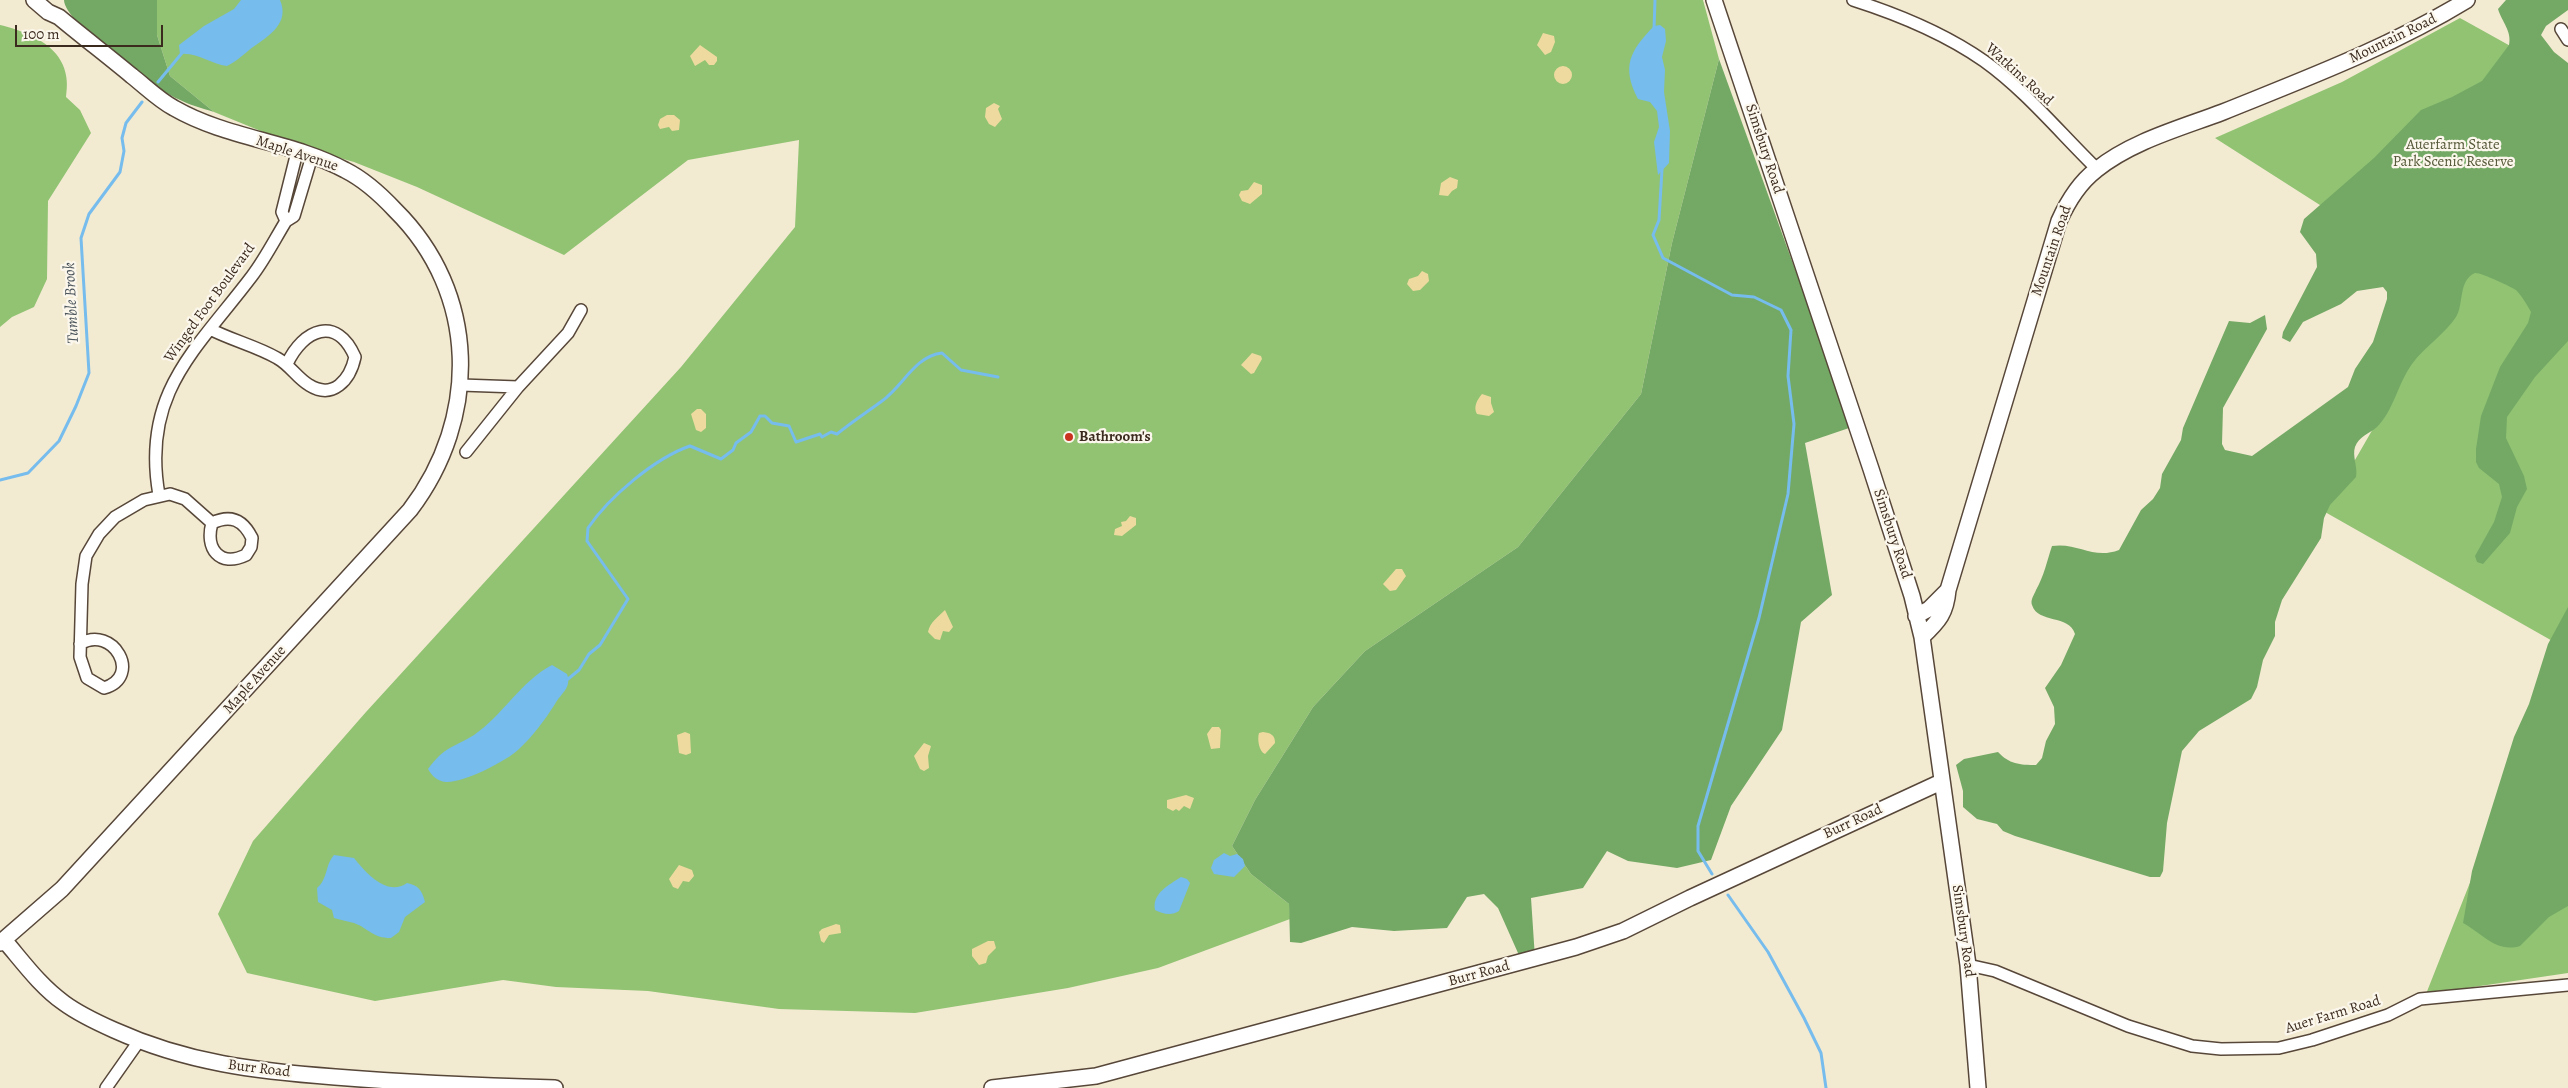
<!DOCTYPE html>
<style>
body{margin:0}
#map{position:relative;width:2568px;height:1088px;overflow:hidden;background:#f3ead2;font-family:Alegreya,serif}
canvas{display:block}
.scale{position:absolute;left:15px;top:25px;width:148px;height:22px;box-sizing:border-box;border:2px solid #3b2a1e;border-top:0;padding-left:6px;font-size:15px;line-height:18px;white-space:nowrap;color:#3b2a1e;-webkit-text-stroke:4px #fbf7ec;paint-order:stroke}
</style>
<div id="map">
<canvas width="2568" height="1088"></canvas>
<div class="scale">100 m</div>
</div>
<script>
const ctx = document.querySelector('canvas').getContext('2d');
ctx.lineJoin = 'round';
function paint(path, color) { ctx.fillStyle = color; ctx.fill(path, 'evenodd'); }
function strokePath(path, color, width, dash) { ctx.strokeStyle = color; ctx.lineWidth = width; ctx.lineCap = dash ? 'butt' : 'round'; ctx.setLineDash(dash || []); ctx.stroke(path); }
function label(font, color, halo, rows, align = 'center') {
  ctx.font = font + ' Alegreya,serif'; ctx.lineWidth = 4.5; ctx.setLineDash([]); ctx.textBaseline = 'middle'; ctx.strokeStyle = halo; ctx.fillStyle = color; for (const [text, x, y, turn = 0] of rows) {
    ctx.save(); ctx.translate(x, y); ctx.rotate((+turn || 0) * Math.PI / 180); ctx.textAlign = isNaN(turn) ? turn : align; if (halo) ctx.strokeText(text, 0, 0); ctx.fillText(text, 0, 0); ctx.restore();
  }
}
paint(new Path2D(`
 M157,0H1703L1719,59L1672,243L1641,394L1518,547L1365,651L1313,707L1255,800L1232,846L1251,874L1289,904L1290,919L1158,968L1068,988L915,1013L779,1009L648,991L556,987L503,980L375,1001L247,973L218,914L253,841L366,712L681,367L795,227L799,140L688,160L564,255L417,187L354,162L300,147L214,112L170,76L157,35Z
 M2460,18L2568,78V973L2426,994L2563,647L2325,512L2453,290L2215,138L2342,82Z
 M0,25C37,34 74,52 66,97L80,110L91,133L48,201L47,279L34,307L12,317L0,327Z`), '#91c373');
paint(new Path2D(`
 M64,0H157V35L170,76L214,112C202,108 189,105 178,99C156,89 64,23 64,0Z
 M2506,0H2568V10L2546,26L2541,35L2554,52L2568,63V341L2535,377L2507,417L2506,438L2524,476L2527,489L2517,507L2510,533L2483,564L2477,562L2475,556L2494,522L2502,497L2499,484L2479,468L2476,462V449L2481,416L2500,367L2528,323L2531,312C2527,305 2522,296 2516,290C2512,287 2480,272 2475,273C2458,280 2464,305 2456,317C2444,335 2424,347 2412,364C2398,383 2394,410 2377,427C2369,434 2359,436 2355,447C2352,456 2358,467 2356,477L2330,505L2324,518L2321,538L2282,600L2275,622V636L2263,660L2257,687L2251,699L2199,731L2182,751L2167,823L2163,871L2160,877H2150L2015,836L2003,831L1997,824L1977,819L1963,807V791L1956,765L1964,759L1998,752C2009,764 2020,765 2036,765L2042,758L2046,741L2055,724L2054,707L2045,688L2061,665L2075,634C2069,614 2038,624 2032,605C2030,600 2034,595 2036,590C2044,576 2047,561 2052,546C2078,542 2093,560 2119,550L2141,510L2153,499L2160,488L2162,474L2181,440L2183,428L2229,321L2250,323L2265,315L2267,329L2223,408L2222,444L2225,450L2252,456L2348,387L2355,369L2373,342L2387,299V292L2383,287L2357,291L2341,304L2303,322L2290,342L2282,338L2283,332L2317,267L2316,254L2300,232L2304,219L2374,158L2421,110L2452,97L2482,81L2509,45C2512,31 2502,22 2498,9Z
 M1719,59L1852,427L1805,443L1832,595L1801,622L1782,730L1731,806L1711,860L1677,868L1628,861L1607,851L1583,888L1531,898L1535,958L1522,962L1498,908L1484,894L1467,897L1447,928L1394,931L1352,927L1301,943L1290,942L1289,904L1251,874L1232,846L1255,800L1313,707L1365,651L1518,547L1641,394L1672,243Z
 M2568,607V906L2549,917L2520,946C2496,953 2483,934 2463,923L2472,871L2514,737L2529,704L2548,644Z`), '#74a965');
paint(new Path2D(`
 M1543,33L1554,36L1555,42L1551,52L1545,55L1537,45Z
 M700,45L717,57V61L714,65H709L705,60L695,66L690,56Z
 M1554 75a9 9 0 1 1 18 0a9 9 0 1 1-18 0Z
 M994,103L1000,106L998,109L1002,119L995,127L989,124L985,117L986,108Z
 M667,115H674L680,120L679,130L672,131L669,127L660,129L658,125L660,119Z
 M1450,177L1458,180L1457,188L1452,191L1448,196L1439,195L1441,183Z
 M1254,182L1262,185V194L1250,204L1242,201L1239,195L1241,191L1248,190Z
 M1422,271L1428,274L1429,281L1420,290L1413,291L1407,284L1409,279L1418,276Z
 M1252,353L1261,356L1262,359L1254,373L1251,374L1241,365Z
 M1482,394L1491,397V403L1494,412L1489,416L1477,414C1473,407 1477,400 1482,394Z
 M697,409H701L706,414V428L701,432L696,430L691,414Z
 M1130,516L1136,518V525L1122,536L1114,535L1115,529L1122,526L1121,522L1126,521Z
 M1396,569H1402L1406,576L1396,590L1390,591L1383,584Z
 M945,610L953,627L949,632L943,631L940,640L935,639L928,632C930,622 938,617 945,610Z
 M1212,727H1219L1221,730L1220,748L1211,749L1207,734Z
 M685,732L690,734L691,753L686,755L679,753L677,735Z
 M1263,732C1271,733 1275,735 1275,743L1265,754C1259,752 1257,739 1259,733Z
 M924,743L931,746L928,756L929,768L924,771L920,769L914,756Z
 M1186,795L1194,798L1190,809L1184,806L1179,811L1176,809L1173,811L1167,808V800Z
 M679,865L692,870L694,876L689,882L683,881L678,889L673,887L669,879Z
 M836,924L840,925L841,933L829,935L824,943L821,941L819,932L822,929Z
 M988,941H994L996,948L988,956L986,963L979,965L972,956V949Z`), '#eeda9e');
paint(new Path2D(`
 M241,0H280C290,23 269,36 253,47C244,54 237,61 227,66C210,64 198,52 180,54L179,45L204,26L234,9Z
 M1660,25L1665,29L1666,41L1662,57L1665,70L1664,92L1670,131L1669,163L1658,175L1654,142L1659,127L1657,111L1650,102L1638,99C1621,66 1630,51 1654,26Z
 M552,665L567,674C572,688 561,693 555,704C544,721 533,736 519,749C507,761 463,783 446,782C437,781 432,776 428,769C445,746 453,748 474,735C503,715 521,681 552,665Z
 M1224,853L1230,856L1237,854L1243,859L1245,866L1234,877L1214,874L1211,868L1214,860Z
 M334,855L354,858C366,873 387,897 407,883C418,885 422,890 425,902L405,917L399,932L391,938C372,938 370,929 354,923C347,921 340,920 334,918L332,910L318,902L317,888C328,879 325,865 334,855Z
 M1181,877L1187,879L1190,883L1179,911C1172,916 1162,914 1155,910C1152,893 1169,885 1181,877Z`), '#76bced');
strokePath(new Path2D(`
 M1654,29L1655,0
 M158,82L182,53
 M1662,169L1659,220L1653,235L1663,258L1732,295L1754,297L1781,310L1791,330L1788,376L1794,424L1788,494L1759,618L1698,826V851L1712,874
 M0,480L28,473L59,441L76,406L89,373L81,238L89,214L120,172L124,151L122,138L126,123L142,102
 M568,679L579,670L589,654L600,645L628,599L587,541L588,528C609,497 655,458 690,446L721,459L733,450L736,443L751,432L760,416H765L772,423L789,426L796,442L820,434L822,437L831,432L837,434C852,422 867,412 882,401C903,386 915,356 942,353L961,370L998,377
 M1728,895L1768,952L1804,1018L1821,1053L1826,1088`), '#76bced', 3);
const street = new Path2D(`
 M1853,0C1900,15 1944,33 1984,61C2026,91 2060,133 2097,169
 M2561,29L2568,40
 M297,152L282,212L286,221L294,216L312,156
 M210,329C231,340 256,346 277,358C290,365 297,378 309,385C333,400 350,380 355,357C337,315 303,329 287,364
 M461,385L518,387
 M466,452L518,387L568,333L581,310
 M159,495C141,393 196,350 252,276C265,259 275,239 286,221
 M80,644C113,624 143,677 104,688L87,678L80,657L82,584L86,556L99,534L115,517L144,500L170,494L185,499L212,523C231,514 243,520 252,538L251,547L246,555C219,568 205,548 212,523
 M1968,965L1995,971L2128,1026L2192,1046L2221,1049L2279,1048L2312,1040L2388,1015L2420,999L2568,985
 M106,1088L139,1041`);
const secondary = new Path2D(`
 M1714,0L1871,469L1912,596L1922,637L1968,965L1978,1088
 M1916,616L1929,609L1948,590
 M1922,637C1939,621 1946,613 1948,590L2059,221C2068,201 2079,183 2096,170C2132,141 2181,128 2223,112C2307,78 2390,47 2467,0
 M4,940C23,962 40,986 64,1003C79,1014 96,1022 114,1030C187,1063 256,1071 335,1077C408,1083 481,1086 555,1088
 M0,943L62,889L410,510C480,418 479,293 395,210C381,195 363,179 345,170C291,141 228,139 174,108C159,100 146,87 132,76C108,56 83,37 59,17L48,12L34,0
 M992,1088L1096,1076L1576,947L1623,931L1690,898L1941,782`);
strokePath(street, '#574739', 14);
strokePath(secondary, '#574739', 18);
strokePath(street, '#fff', 11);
strokePath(secondary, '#fff', 15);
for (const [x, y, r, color] of [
 [1069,437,5,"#c8321e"]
]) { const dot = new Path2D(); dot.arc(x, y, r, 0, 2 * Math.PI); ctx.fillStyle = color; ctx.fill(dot); strokePath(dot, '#fbf7ec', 2); }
label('15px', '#3b2a1e', '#fbf7ec', [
 ["Mountain Road",2393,39,-26],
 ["Watkins Road",2019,75,42],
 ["Simsbury Road",1764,149,72],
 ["Maple Avenue",297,154,18],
 ["Mountain Road",2052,251,-71],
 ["Winged Foot Boulevard",210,303,-54],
 ["Simsbury Road",1892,534,72],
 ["Maple Avenue",255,680,-48],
 ["Burr Road",1853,822,-25],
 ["Simsbury Road",1963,931,82],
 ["Burr Road",1479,974,-15],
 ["Auer Farm Road",2333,1015,-17],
 ["Burr Road",259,1069,7]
]);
label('15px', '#555838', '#fbf7ec', [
 ["Auerfarm State",2453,145],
 ["Park Scenic Reserve",2453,162]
]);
label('bold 15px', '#3b2a1e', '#fbf7ec', [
 ["Bathroom's",1079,437]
], 'left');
label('italic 16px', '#4d565c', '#fbf7ec', [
 ["Tumble Brook",72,303,-93]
]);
</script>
